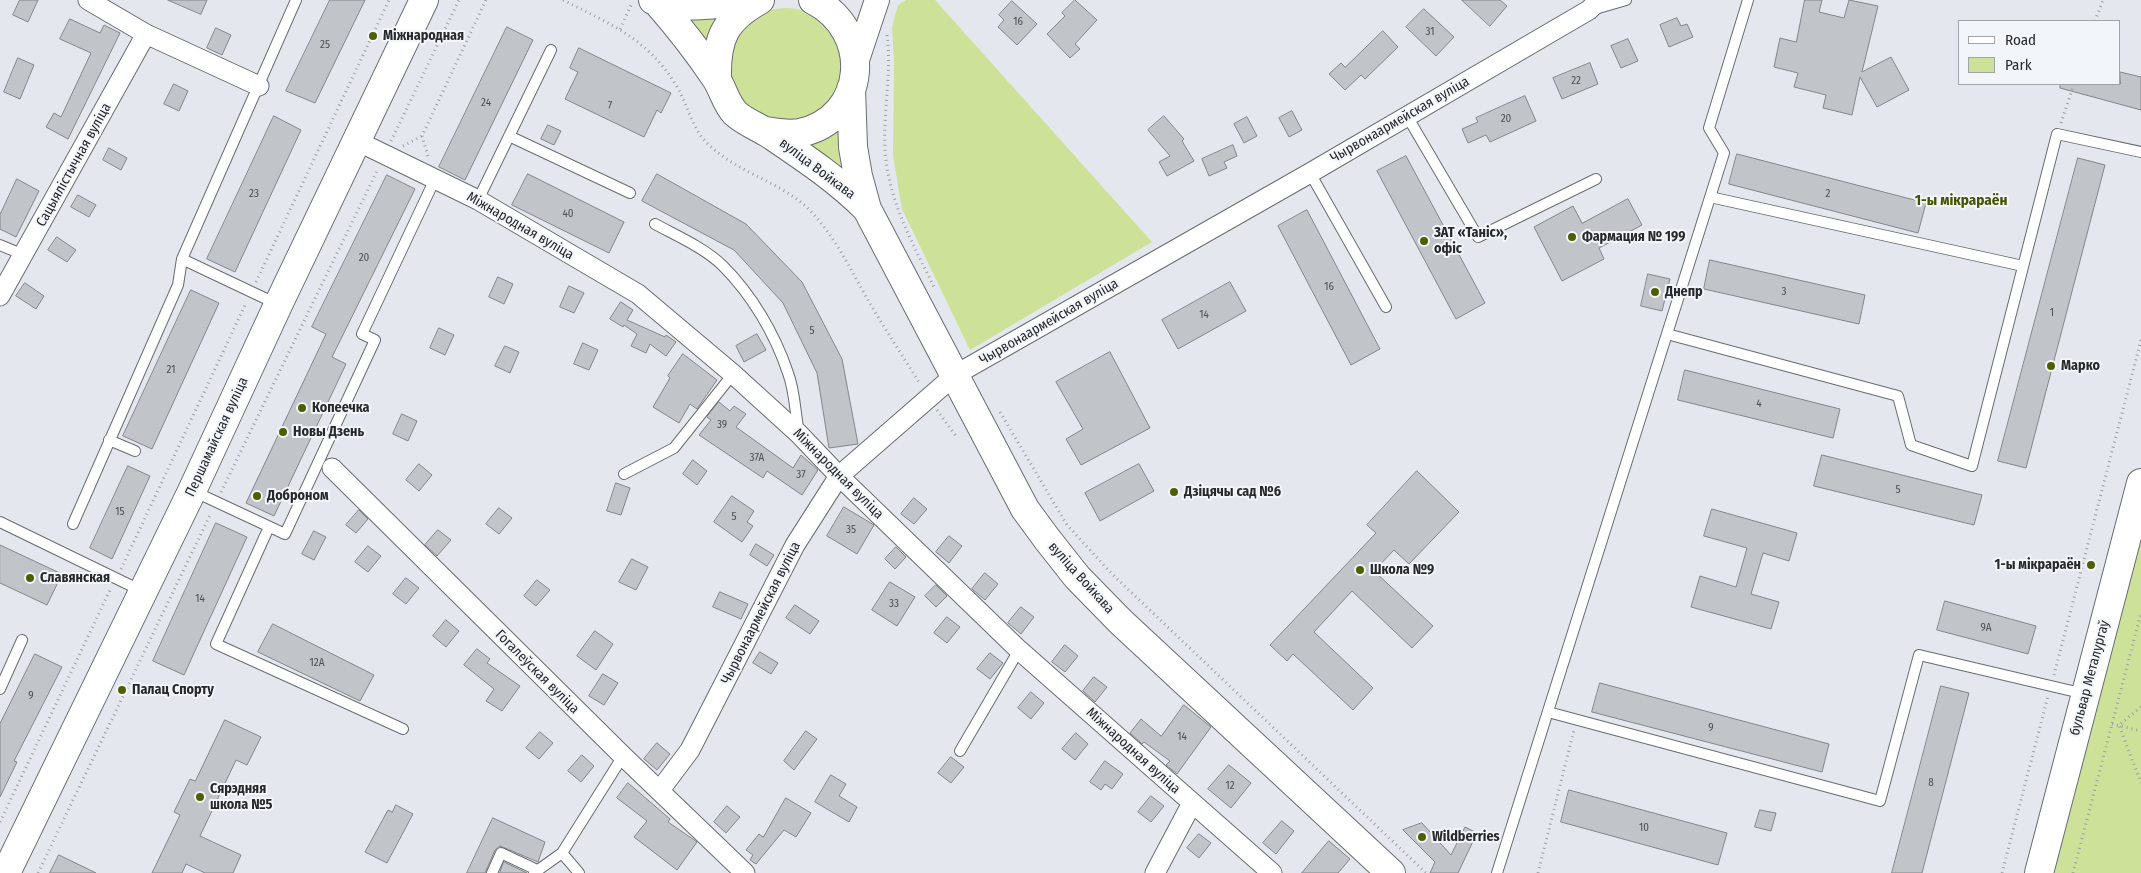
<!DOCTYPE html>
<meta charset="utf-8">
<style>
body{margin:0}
#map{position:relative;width:2141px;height:873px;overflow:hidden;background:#e4e8ee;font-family:"Fira Sans Condensed",sans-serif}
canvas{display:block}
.legend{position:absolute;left:1958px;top:20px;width:162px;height:65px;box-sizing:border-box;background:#f2f6fb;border:1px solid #a1a4a8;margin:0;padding:6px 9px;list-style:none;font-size:15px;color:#27292b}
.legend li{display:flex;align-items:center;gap:10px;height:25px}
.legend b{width:25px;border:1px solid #a1a4a8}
</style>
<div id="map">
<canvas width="2141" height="873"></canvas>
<ul class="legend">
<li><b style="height:6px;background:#fff"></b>Road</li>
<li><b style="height:14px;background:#cde298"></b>Park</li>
</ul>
</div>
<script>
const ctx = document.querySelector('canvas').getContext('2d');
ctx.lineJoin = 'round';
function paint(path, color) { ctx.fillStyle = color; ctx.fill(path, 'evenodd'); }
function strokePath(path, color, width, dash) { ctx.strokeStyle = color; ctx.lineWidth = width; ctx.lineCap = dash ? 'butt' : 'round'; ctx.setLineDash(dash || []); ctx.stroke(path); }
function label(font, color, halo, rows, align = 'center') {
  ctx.font = font + ' "Fira Sans Condensed",sans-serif'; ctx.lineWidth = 4; ctx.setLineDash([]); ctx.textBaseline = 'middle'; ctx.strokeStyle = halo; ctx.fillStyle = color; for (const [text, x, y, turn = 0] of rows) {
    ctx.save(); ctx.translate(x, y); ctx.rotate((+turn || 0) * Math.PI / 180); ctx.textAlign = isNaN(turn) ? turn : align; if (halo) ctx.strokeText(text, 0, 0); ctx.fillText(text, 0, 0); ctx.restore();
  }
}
paint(new Path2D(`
 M906,0H935L1152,242L970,350L902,209L893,156L894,62L892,27L898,5Z
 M729 65a57 57 0 1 1 114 0a57 57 0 1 1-114 0Z
 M733,8L709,57L689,28V12Z
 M838,121L849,182L810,152L806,139Z
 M2141,522V873H2049Z`), '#cde298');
const building = new Path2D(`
 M20,0H38L28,22L13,15Z
 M168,0H207L201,14Z
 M330,0H365L315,103L286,91Z
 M1075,0L1097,20L1075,44L1080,49L1070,58L1047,34L1065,16L1062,13Z
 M1462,0H1500L1507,6L1490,26Z
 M1805,0H1822L1819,12L1844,18L1849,0L1878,6L1862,72L1891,57L1909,90L1877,107L1860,77L1852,115L1823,108L1826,95L1794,87L1798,73L1774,67L1780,38L1796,42Z
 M1012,1L1037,24L1017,45L998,27L1004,20L999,15Z
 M1424,9L1454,37L1436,56L1406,27Z
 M1677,18L1681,26L1687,24L1693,37L1669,47L1660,25Z
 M70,19L100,33L104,25L120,33L68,139L46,127L54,113L61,117L91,53L60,39Z
 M507,27L533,40L465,180L439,167Z
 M216,28L231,35L222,55L207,48Z
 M1383,31L1398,47L1365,79L1361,75L1345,90L1329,74L1341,63L1345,67Z
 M1628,39L1638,61L1621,68L1611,46Z
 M579,48L671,93L661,113L657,110L644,137L565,99L578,72L570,68Z
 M18,58L34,65L20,99L4,92Z
 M1590,63L1598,84L1562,99L1553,78Z
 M2120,72L2141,77V110L2060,88V84H2120Z
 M174,84L188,91L179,111L164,104Z
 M1525,96L1536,121L1490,142L1486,135L1468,143L1462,129L1478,122L1476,118Z
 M1292,111L1302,130L1289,137L1279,118Z
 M274,116L301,130L235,272L207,259Z
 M1164,116L1184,139L1182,141L1194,161L1167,176L1159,162L1170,156L1148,130Z
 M1247,117L1257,136L1244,143L1234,124Z
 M548,125L561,131L554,145L541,139Z
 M1233,145L1237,156L1224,162L1227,168L1209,176L1202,159Z
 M109,148L127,158L121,170L103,160Z
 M1737,154L1926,203L1918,233L1729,184Z
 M1406,156L1485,303L1456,319L1377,171Z
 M2078,158L2105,165L2026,468L1998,461Z
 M528,174L624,222L609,253L512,205Z
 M657,174L746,224L802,282L842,359L858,444L829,448L817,373L783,303L734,250L642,201Z
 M387,175L415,189L332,357L346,364L274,516L246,503L326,334L312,327Z
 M17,179L39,191L16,237L0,229V215Z
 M78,195L96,205L89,217L71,207Z
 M1628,199L1642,225L1599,248L1604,259L1562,281L1534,227L1573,206L1582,223Z
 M1307,210L1380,349L1351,365L1278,226Z
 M57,237L76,250L67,262L48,250Z
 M1710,260L1865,295L1859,324L1704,289Z
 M1648,274L1670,279L1662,311L1641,306Z
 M498,277L513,284L504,304L489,297Z
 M1230,282L1246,311L1178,349L1162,320Z
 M25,283L44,296L36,309L16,296Z
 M569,286L584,293L574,313L560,307Z
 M191,290L219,303L152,449L123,436Z
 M621,302L633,310L627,320L665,337L666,335L676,342L666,356L650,344L646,353L631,346L637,334L624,325L623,327L610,319Z
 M439,328L454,335L445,355L430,348Z
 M757,334L766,350L744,362L736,346Z
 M583,343L598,350L589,370L574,364Z
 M505,346L519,352L510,373L495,366Z
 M1110,352L1150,428L1081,465L1066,439L1083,429L1056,382Z
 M683,354L717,380L697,409L690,404L679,423L653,407L670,378L668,376Z
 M1685,370L1840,409L1833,438L1678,400Z
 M719,402L730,411L734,406L746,414L736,427L793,468L801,455L818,470L802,495L767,471L763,478L699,435L711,420L707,417Z
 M402,414L417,421L408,441L393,434Z
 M1822,455L1982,495L1974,525L1814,486Z
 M693,460L707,471L697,485L683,474Z
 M419,464L432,475L419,491L406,480Z
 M1139,464L1154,491L1100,521L1085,493Z
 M128,466L150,476L112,559L90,548Z
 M1417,471L1459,512L1409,564L1394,550L1374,571L1433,626L1412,648L1352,591L1314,632L1373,688L1353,710L1293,654L1287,661L1270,645L1376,533L1367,525Z
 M616,483L630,488L621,515L607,511Z
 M732,496L754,511L747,522L753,526L742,542L714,522Z
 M914,498L927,509L914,524L901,514Z
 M844,507L874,525L857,554L827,536Z
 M499,508L512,518L499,534L486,524Z
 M1712,509L1797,533L1789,561L1763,553L1751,594L1779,602L1771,629L1691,607L1700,576L1736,587L1747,548L1704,536Z
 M359,510L368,519L356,533L346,525Z
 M216,523L247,537L184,675L153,661Z
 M438,530L451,540L437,556L425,545Z
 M314,531L326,537L314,560L302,554Z
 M949,536L962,546L949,563L936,552Z
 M756,544L774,555L767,566L750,555Z
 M0,545L62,574L47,605L0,583Z
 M368,546L381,556L368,572L355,562Z
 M896,547L906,557L895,569L885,559Z
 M632,559L648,567L636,590L619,582Z
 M985,573L998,584L985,600L972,589Z
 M406,578L419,588L406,604L393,594Z
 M537,580L550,590L536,606L524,596Z
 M890,582L915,597L897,626L872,610Z
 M936,585L947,596L936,607L925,596Z
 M720,592L748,604L741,619L713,607Z
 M1945,601L2036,626L2028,654L1937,630Z
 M795,605L819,621L810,634L786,618Z
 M1021,607L1034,617L1021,634L1008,623Z
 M947,617L960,627L947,643L934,633Z
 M446,620L459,631L446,647L433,636Z
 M273,624L374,675L360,701L258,652Z
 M595,631L613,644L596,670L577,656Z
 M1065,645L1078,656L1065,672L1052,662Z
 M477,649L490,659L487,663L520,686L502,711L486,701L494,689L464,665Z
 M760,652L778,663L771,674L753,663Z
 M990,653L1003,663L990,679L977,669Z
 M35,654L62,667L14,761L17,762L0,797V724Z
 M603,674L618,683L604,705L589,696Z
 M1094,677L1107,687L1095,702L1083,691Z
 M1600,683L1829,744L1822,772L1592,712Z
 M1941,686L1969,693L1922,873H1892Z
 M1031,692L1044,703L1031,719L1018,708Z
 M1184,705L1211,727L1177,774L1166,765L1170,761L1144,742L1142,744L1130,733L1141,719L1161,736Z
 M225,720L261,737L247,765L236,760L200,836L241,855L233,873H205L186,864L182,873H152L180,815L174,812L190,779L195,781Z
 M806,731L817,739L794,770L784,761Z
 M540,732L553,743L539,759L526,748Z
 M1076,733L1088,744L1075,760L1062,749Z
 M657,743L670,754L657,770L644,759Z
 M582,755L594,766L581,782L568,771Z
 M951,757L964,767L951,783L938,773Z
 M1105,761L1123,774L1112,789L1105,784L1101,790L1090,782Z
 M1229,765L1251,783L1231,808L1208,789Z
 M831,775L846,784L839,796L857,807L849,822L815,802Z
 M628,783L670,819L668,822L697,842L677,870L634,837L647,821L617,798Z
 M1569,790L1727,833L1718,865L1561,822Z
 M1151,796L1164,806L1151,822L1138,812Z
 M786,798L811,813L796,837L784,830L756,864L750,860L753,855L746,850L759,834L763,837Z
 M396,805L413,814L387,863L365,852L388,810L392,812Z
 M727,806L740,817L726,833L714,822Z
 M1760,810L1776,813L1771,831L1755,827Z
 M493,818L545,842L538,862L500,846L495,850L485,873H467Z
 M1282,821L1294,831L1276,854L1263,843Z
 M1422,823L1451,855L1465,827L1477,833L1458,873H1430L1435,862L1403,830Z
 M1199,834L1211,843L1199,858L1187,848Z
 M1329,841L1350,859L1338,873H1302Z
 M59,855L96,873H50Z
 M504,862L527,873H500Z`);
paint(building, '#c1c5ca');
strokePath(building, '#82868b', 1);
const service = new Path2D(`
 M1595,9L1626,0
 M1407,116L1478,237L1596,179
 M509,136L630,193
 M1310,173L1386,307
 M1710,197L2023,266
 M478,200L551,50
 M655,224C677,236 705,248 723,266C752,295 775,334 788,373C795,391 795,413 799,433
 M0,245L24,255
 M182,259L277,304
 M1667,334L1898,396L1911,445L1972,466L2057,134L2141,152
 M109,440L135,451
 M624,474L674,448L733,374
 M193,491L285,534L375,340L362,334L435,179
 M0,522L142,591
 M73,524L178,285L182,259L296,0
 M269,527L216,644L403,729
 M0,689L22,640
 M1548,712L1880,801L1919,655L2085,694
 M960,751L1019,650
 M492,873L501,853L537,870
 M534,873L562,853
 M579,873L562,853L623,756
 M1497,873L1724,153L1709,128L1748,0`);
const minor = new Path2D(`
 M88,0L146,34L259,86
 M357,141L478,200L638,294L733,374L799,434L839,476L1019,650L1272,873
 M0,296L146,34
 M332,468L623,756L745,873
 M660,790L690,750L795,545L839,476L955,375L1310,173L1589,10L1599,0
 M1155,873L1192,803`);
const tertiary = new Path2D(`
 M856,63L877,0`);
const secondary = new Path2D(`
 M653,0C675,10 725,4 749,0
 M657,2C678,26 697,50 715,77C723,88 725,102 735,113C746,123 759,127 771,135C805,158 838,180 867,209
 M717,79C716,39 724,20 760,0
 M851,89L853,147L858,176L867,209L1025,509L1047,539L1077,577L1121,622L1391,873
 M766,131C777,133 788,135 800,133C868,118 874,31 813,0
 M6,873L192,491L278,305L424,0
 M2039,873L2141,483`);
strokePath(service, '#696c71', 12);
strokePath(minor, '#696c71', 21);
strokePath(tertiary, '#696c71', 26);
strokePath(secondary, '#696c71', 30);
strokePath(new Path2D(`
 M563,0C610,24 647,38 676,85C686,101 690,121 701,136C726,168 771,178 802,203C831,228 849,267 868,300C884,328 903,356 920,384
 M2095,21L2103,0
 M620,29L632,3
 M887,35C892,73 883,111 885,150C888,200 913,244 935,289
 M2061,123L2074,84
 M391,141L459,0
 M403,146L422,136
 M428,156L422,136L486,0
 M256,282L389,0
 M937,410L956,436
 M1000,412L1067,525L1112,574L1426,873
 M221,492L378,169
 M121,569L246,303
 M2054,675L2141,340
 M2141,707L2119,725L2141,783
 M2112,724L2141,731
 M0,822L111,588
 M38,873L211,513
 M1538,873L1574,730
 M2002,873L2048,696
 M2073,873L2141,613`), '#9c9fa4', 3, [1, 4]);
strokePath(service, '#fff', 10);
strokePath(minor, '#fff', 19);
strokePath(tertiary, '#fff', 24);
strokePath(secondary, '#fff', 28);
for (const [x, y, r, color] of [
 [373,36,5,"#4e5f02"],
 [1572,237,5,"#4e5f02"],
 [1424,241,5,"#4e5f02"],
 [1655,292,5,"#4e5f02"],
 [2051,366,5,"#4e5f02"],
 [302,408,5,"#4e5f02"],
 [283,432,5,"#4e5f02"],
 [1174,492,5,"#4e5f02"],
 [257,496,5,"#4e5f02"],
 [2091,565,5,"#4e5f02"],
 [1360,570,5,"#4e5f02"],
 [30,578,5,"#4e5f02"],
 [122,690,5,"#4e5f02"],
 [200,797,5,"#4e5f02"],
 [1422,837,5,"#4e5f02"]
]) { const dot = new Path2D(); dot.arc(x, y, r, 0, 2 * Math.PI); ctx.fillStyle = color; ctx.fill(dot); strokePath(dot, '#f2f6fb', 2); }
label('11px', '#4e5053', null, [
 ["16",1018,22],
 ["31",1430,32],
 ["25",325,45],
 ["22",1576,81],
 ["24",486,103],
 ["7",610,106],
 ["20",1506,119],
 ["23",254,194],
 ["2",1828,194],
 ["40",568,214],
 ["20",364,258],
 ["16",1329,287],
 ["3",1784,292],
 ["1",2052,313],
 ["14",1204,315],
 ["5",812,331],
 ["21",171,370],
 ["4",1759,404],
 ["39",722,425],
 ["37А",757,458],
 ["37",801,475],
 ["5",1898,490],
 ["15",120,512],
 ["5",734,517],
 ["35",851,530],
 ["14",200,599],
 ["33",894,604],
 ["9А",1986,628],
 ["12А",317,663],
 ["9",31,696],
 ["9",1711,728],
 ["14",1182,737],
 ["8",1931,783],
 ["12",1230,786],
 ["10",1644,828]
]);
label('bold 14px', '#27292b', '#f2f6fb', [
 ["Міжнародная",383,36],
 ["ЗАТ «Таніс»,",1434,233],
 ["офіс",1434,249],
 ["Фармация № 199",1582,237],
 ["Днепр",1665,292],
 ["Марко",2061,366],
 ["Копеечка",312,408],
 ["Новы Дзень",293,432],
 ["Дзіцячы сад №6",1184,492],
 ["Доброном",267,496],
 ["1-ы мікрараён",2081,565,"right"],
 ["Школа №9",1370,570],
 ["Славянская",40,578],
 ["Палац Спорту",132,690],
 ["Сярэдняя",210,789],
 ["школа №5",210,805],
 ["Wildberries",1432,837]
], 'left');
label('14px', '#27292b', '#f2f6fb', [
 ["Чырвонаармейская вуліца",1400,120,-30],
 ["Сацыялістычная вуліца",74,165,-61],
 ["вуліца Войкава",817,169,37],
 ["Міжнародная вуліца",520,226,30],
 ["Чырвонаармейская вуліца",1049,322,-30],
 ["Першамайская вуліца",217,437,-65],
 ["Міжнародная вуліца",838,474,45],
 ["вуліца Войкава",1081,578,48],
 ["Чырвонаармейская вуліца",761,613,-63],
 ["Гогалеўская вуліца",537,672,45],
 ["бульвар Металургаў",2090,678,-75],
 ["Міжнародная вуліца",1133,751,42]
]);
label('bold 15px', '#445300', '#f2f6fb', [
 ["1-ы мікрараён",1961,201]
]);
</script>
